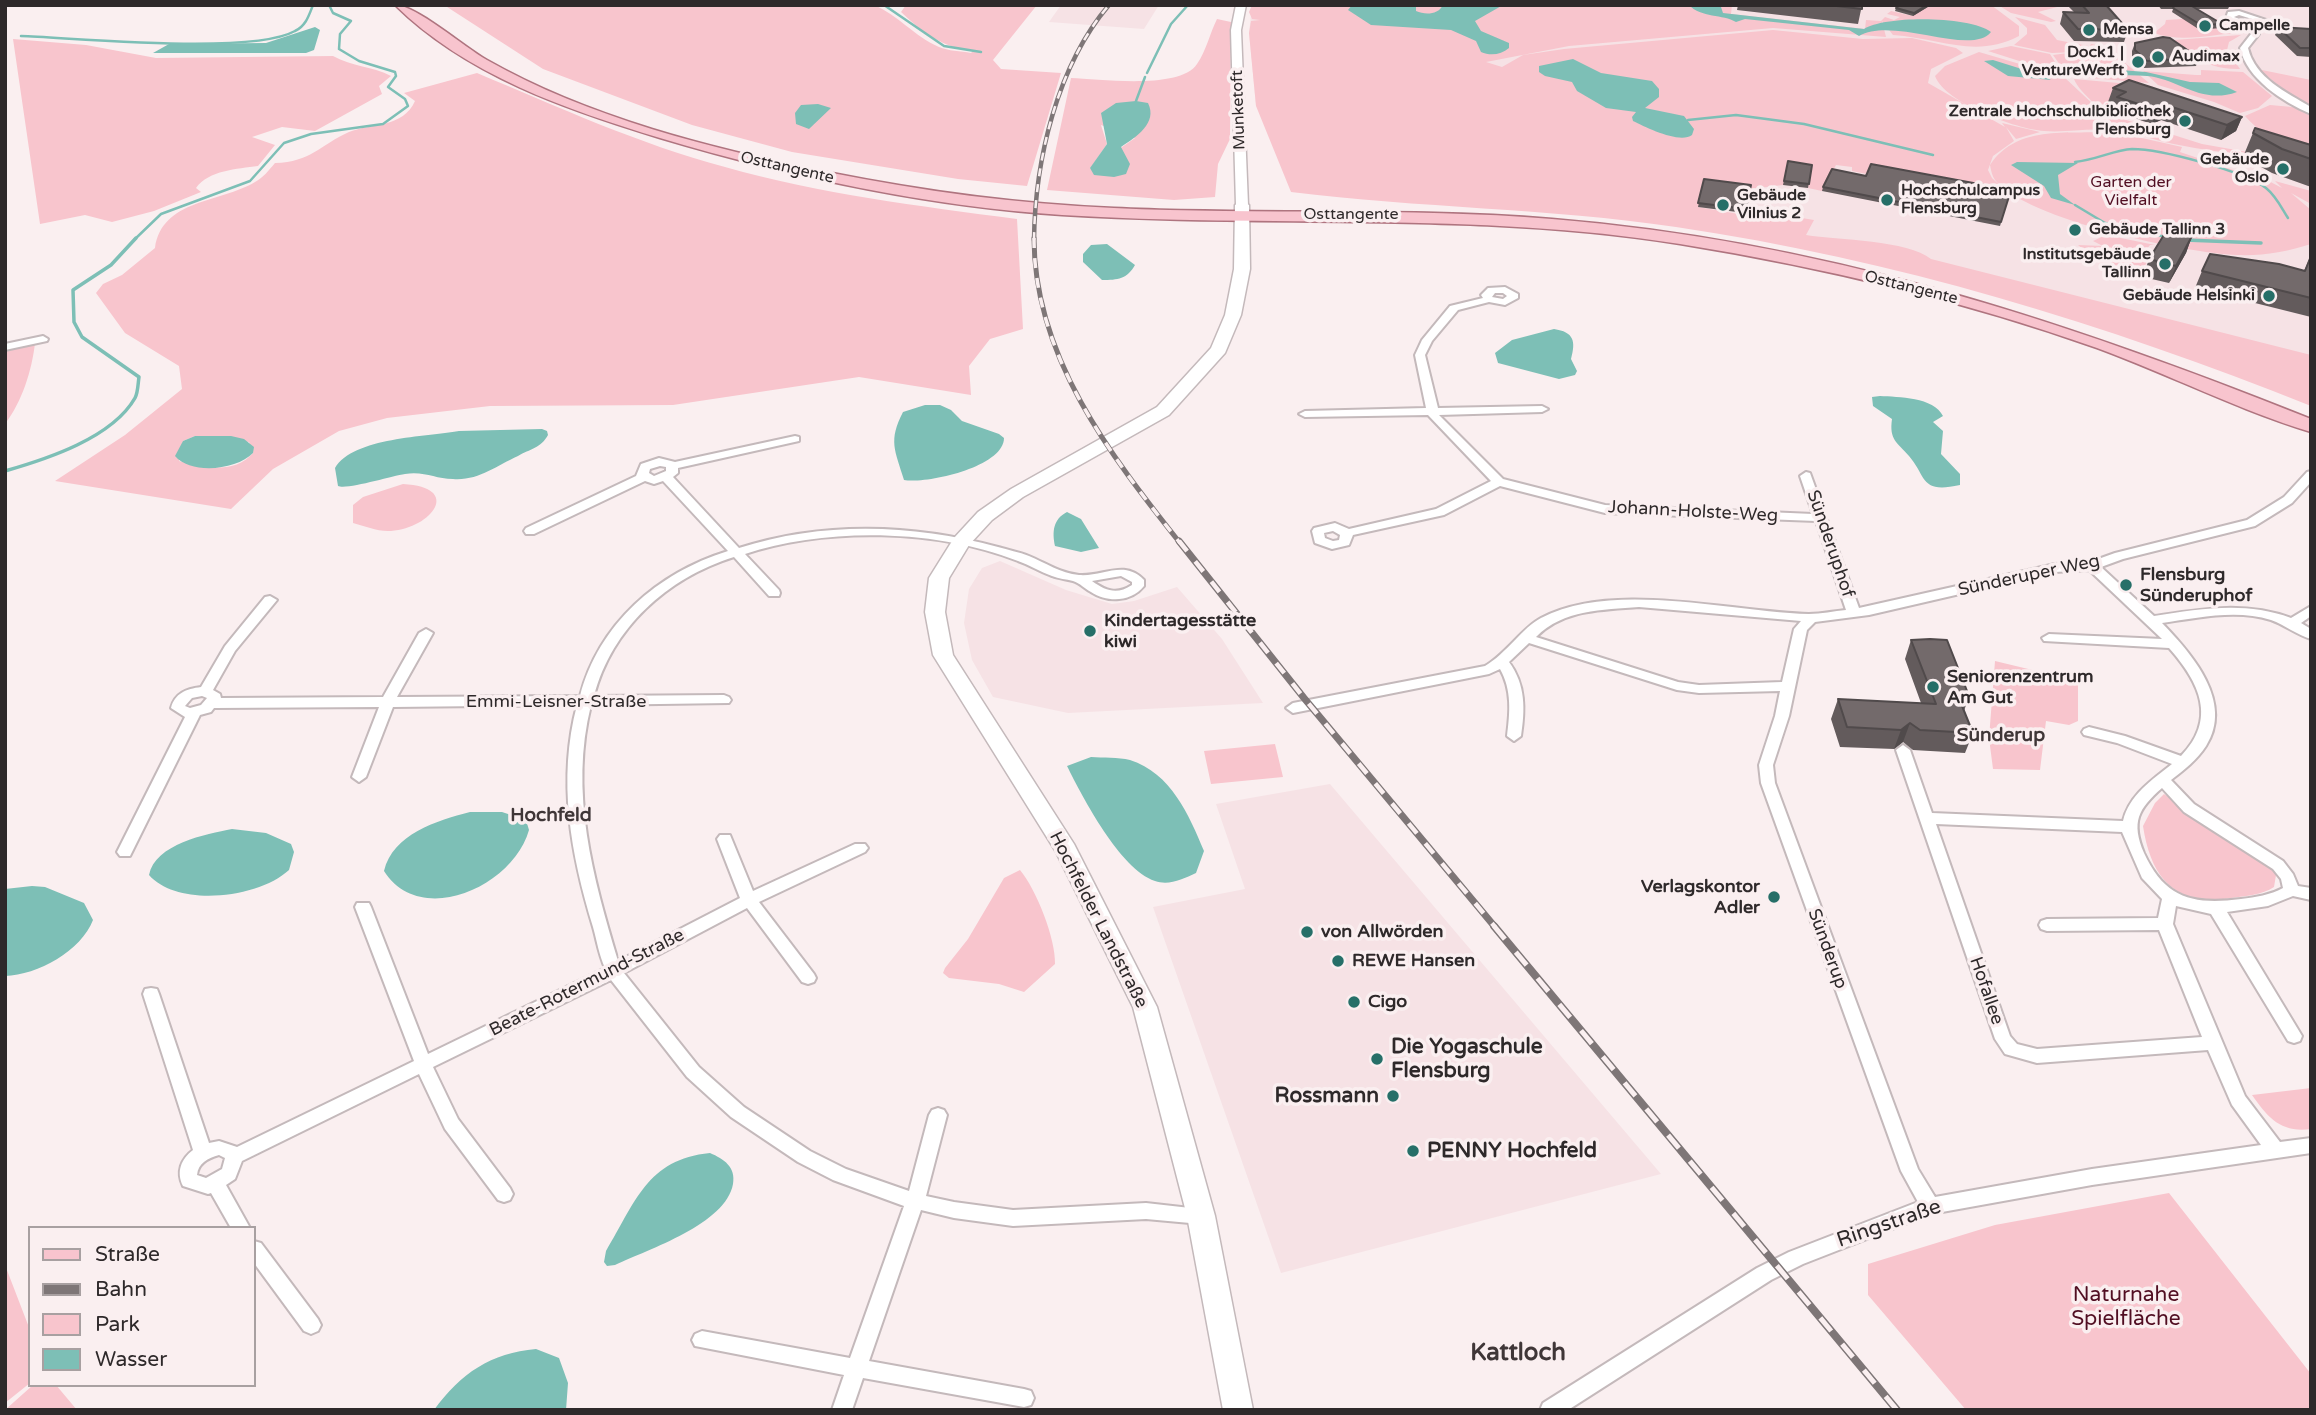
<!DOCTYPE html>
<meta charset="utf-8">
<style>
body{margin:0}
#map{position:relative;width:2316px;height:1415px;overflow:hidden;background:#faeff0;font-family:"Varela Round",sans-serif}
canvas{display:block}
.frame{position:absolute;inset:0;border:7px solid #2e292a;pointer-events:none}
.legend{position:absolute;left:28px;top:1226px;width:228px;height:161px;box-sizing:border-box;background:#faeff0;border:2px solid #a8a0a1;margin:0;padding:9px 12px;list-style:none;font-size:21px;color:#2e292a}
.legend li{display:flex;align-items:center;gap:14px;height:35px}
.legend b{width:35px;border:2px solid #a8a0a1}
</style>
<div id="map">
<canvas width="2316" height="1415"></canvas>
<div class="frame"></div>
<ul class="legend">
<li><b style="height:9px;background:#f8c4ce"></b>Straße</li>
<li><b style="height:9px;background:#7e7677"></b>Bahn</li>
<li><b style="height:19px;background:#f8c5cd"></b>Park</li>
<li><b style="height:19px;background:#7dbfb6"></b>Wasser</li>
</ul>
</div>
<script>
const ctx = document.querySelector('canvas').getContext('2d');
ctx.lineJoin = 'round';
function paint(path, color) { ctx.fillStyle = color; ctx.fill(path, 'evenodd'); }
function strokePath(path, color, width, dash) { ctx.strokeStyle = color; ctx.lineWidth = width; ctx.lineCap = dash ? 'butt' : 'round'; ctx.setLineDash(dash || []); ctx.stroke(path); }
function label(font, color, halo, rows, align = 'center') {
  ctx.font = font + ' "Varela Round",sans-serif'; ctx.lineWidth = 7; ctx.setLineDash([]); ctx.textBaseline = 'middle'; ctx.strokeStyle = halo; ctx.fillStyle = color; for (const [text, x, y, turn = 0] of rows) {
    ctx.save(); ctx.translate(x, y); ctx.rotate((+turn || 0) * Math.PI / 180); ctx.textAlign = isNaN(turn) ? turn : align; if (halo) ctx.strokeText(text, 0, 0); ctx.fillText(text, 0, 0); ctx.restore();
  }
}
paint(new Path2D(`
 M1061,5H1159L1144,29L1049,22Z
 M1252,5H2311V397L1990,287L1256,106L1249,33Z
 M1000,561L1066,590L1112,604L1134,601L1177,587L1222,639L1263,703L1068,713L993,697L972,660L964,623L969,589L982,568Z
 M1330,784L1661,1174L1281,1273L1153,907L1245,889L1216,804Z`), '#f6e2e5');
paint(new Path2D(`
 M444,5H874C898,15 914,36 939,47C948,51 961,51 971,53L973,51C942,47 923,33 901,12L906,5H1037L993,60L1001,69L1061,73L1027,186L958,179L792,152L692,125L543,69Z
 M1252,5H1732L1731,14L1865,29L1866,20L1881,21L1885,17L1894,20L1900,17L1887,14L1891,11L1913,16L1929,5H1991L2019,26V36C1976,59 1939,38 1893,35L1882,21L1886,37L1773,28L1569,46L1486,62L1502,67L1523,55L1564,49L1773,30L1863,39L1912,38L1956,48L1963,53L1931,69L1928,83L2005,127L2002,123L2040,132L2016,139L2006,127L2014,141L1993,156L1988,170L1992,178L2009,194L1867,174L1852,171V167L1836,165L1822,191L1808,188L1810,169L1783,185L1750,189L1698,207L1750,216L1754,210L1814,220L1806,235C1838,240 1908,240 1931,259L2311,355V406C2106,324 1894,259 1676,227C1548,208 1419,208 1291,192L1256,106L1249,33L1251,21L1260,20L1252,19L1249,12Z
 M1998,5L2005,6H2061L2038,12L2056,21L2051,22L2011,13Z
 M2015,17L2045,25L2057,40L2088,46L2081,52L2088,50L2091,44L2106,47L2149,83L2068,76L2053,55L2075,52L2052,53L2014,45L2027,34V28Z
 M2196,18L2229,20L2252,28L2244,32C2217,34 2181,43 2154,33L2165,24L2166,20Z
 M1217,19L1231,22L1230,139L1218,164L1215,197L1174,200L1047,190L1071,78C1100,79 1180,90 1197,64C1206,51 1210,33 1217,19ZM1101,125L1135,138L1090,169L1107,144Z
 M2241,35L2229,42L2227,50L2240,69C2198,70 2194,48 2161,41Z
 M13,39L86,45L156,58L333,56C352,67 373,66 391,76L379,86L382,94L315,131L282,127L252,137L275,145L258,166C237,169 209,170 196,188L201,192L154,211L112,222L85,215L40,224Z
 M2011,46L2050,54L2063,75L1988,51Z
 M1979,52L2064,77L2095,106L2134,134L2115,132L2182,147L2180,152L2239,172L2246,169L2282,188L2275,181L2311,191V204L2291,193L2311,210V244C2286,252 2263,256 2237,255C2186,253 2027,220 1995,180C1992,176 1991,170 1990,165C2019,122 2072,136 2115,131C2091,127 2068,133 2044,131C2016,129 1945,103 1935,76L1945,66Z
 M2257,69L2311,80V107L2306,106Z
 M2201,70L2243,72L2272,96L2258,108L2240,113L2214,102L2158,85L2143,71L2196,75H2201Z
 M477,73C558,107 639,144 725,167C821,194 918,206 1017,219L1023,329L990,339L969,366L971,395L859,377L673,405L490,406L387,418L339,431L273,469L231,509L55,481L125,435L182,389L179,366L125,333L96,293L103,284L122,275L155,248C162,199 220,203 255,182C263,178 269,170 275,163C311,162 320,145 349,132C372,123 403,128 415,101L404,93ZM195,436L249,442L253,453C233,475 206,467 179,461L183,441Z
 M2074,79L2152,86L2174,104L2121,107L2113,111L2122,115L2120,118L2202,144L2253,153C2230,156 2158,143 2135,133C2121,127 2078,93 2074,79Z
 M2270,105L2303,108L2311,114V145C2278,142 2268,141 2245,116Z
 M2106,235L2155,245H2150L2147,249L2152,251L2139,278L2110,271L2078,245L2103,246L2093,241Z
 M35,343C32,370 22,402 5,424V349Z
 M403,484C463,487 432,528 391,531C378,532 365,526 353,523V505L363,497Z
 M1995,661L2078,681V721L2069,725L2046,721L2040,770L1993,769L1989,738Z
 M1275,744L1283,777L1211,784L1204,751Z
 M2164,794L2273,868L2276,875L2274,887C2262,895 2246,896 2231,898C2176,907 2151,879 2143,826L2155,803Z
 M1020,870C1036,889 1056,939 1055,964L1024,992L999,984L949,978L943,973L945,968L968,939L1004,878Z
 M2311,1088V1129C2281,1133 2268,1118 2252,1095Z
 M2169,1193L2311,1374V1410H1966L1868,1295V1264L1995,1225Z
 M5,1265L30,1330V1383L5,1403Z
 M33,1385H56L77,1410H5Z`), '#f8c5cd');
paint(new Path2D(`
 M1352,5H1416V11C1425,15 1438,15 1443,5H1503L1475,21L1481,31L1509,43V48C1501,55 1490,56 1481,52L1476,41L1451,30L1371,25L1348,10Z
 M1689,5L1721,7L1723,13L1864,29C1885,15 1971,16 1991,32C1971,57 1894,16 1859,36L1849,30L1745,19L1736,22C1723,14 1701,18 1689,5Z
 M315,27L320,30L314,50L306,53H153L169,44L266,43Z
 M1573,59L1601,73L1652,81L1659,89V97L1645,108L1684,116L1694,129L1692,135C1680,144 1647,128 1633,121L1632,117L1636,112L1606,108L1577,91L1572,82L1545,76L1539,72V66Z
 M1993,60L2044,76L2051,80L2008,76L1984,61Z
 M2081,67L2146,72L2190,82L2219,83L2237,92C2201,105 2179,79 2147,76C2126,74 2103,77 2082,75L2075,70Z
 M1136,101L1148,103C1158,123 1136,137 1121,147L1130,164L1126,174L1114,177L1094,175L1090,168L1107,144L1101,113L1116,103Z
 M818,104L831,108L809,129L796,124L795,113L801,105Z
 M2017,162L2078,163L2058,175L2060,194L2075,205L2051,198L2044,186L2011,165Z
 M1107,244L1135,265C1127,279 1118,280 1102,280L1083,262V254L1091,245Z
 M1554,329C1574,332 1576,341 1571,359L1577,371L1575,375L1559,379L1498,363L1495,353L1512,340Z
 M1880,396C1898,397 1934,397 1943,416L1933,422L1943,431L1941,454L1960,474V485C1920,494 1927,477 1909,456C1897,442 1889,440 1892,419L1873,406L1872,397Z
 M925,405H940L951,410L962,421L999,434L1004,438C1004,467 927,484 904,480C895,450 888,441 903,412Z
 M459,431L542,429L547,431L548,435C541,448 530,449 518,456C496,466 478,481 453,479C435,479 425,471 405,474C391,476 347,490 338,486L335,468C354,437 426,437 459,431Z
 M195,436H231L244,439L254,447L253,453C237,470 191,475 175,456L183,441Z
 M1067,512L1081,519L1099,548L1081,552L1055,546C1052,532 1053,519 1067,512Z
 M1091,757C1103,758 1118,757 1130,760C1171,773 1189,815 1204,851L1196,873C1183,879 1169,886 1155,881C1120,869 1083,798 1067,766Z
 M470,812H502L526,820L529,830C513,887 420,928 384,871C393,834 436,821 470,812Z
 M232,829L266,833L291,844L294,852L289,870C259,898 178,908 149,875C155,844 206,834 232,829Z
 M32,886L45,887L84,903L93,920C81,951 38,975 5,976V889Z
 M710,1153C724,1159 736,1167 733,1184C726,1224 649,1249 615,1265L607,1266L604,1262L606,1251C635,1203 647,1159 710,1153Z
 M536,1349L559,1358L568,1383L566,1410H434C461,1373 491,1353 536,1349Z`), '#7dbfb6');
strokePath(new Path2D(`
 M884,5L944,46L981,52
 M21,36C78,38 252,55 295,31C306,26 309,15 313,5
 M1147,73L1171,24L1188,5
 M1136,101L1145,77
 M1688,120L1736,115L1804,124L1933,155
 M2075,162C2096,160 2114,150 2132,149C2161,149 2243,171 2266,188C2276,196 2281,207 2288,218
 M2075,205L2105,223L2166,237
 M134,240L161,214L250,181L284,143L311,134L383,124L408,106L405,99L388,87L396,76L395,72L359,61L339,49L340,34L351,21L333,13L329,5`), '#7dbfb6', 2.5);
strokePath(new Path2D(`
 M2185,240L2261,243
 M5,471C47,459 112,438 135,398C138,393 138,383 139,377L82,337L74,322L73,290L111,265L136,238`), '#7dbfb6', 3.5);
const minor = new Path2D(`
 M2239,11L2266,20L2256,24L2259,34L2248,48C2255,78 2286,92 2311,107V114C2283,102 2247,79 2240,48L2251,34L2248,25L2226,18L2228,12ZM2239,15L2252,19L2245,21L2234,17Z
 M1505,287L1518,294V298L1505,305L1489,302L1458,310L1432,341L1425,355L1438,408L1542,406L1548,409L1542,412L1439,415L1503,479L1605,505L1813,514L1800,476L1806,472L1810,473L1859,608L2055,564L2090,562L2115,553L2247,520L2284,497L2307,472L2311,471V482L2292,503L2255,526L2123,559L2101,567L2154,616C2201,609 2245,601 2291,618L2311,606V616L2301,623L2311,629V639C2297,635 2285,625 2271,620C2236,609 2197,618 2162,623C2192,654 2234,702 2206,746C2197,760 2184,770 2171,780L2194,804L2283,861L2293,874L2298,886L2311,888V900L2293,896L2268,906L2227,912L2302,1036L2300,1041L2294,1043L2288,1041L2211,914L2176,906L2173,924L2245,1096L2280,1142L2311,1138V1153L2092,1185L1931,1214L1803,1264L1771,1280L1568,1410H1540L1543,1403L1757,1268L1789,1252L1918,1202L1901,1171L1761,783L1759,765L1775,716L1780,691L1699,693L1677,690L1529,643L1509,662C1526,685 1525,710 1521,736L1514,741L1507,736C1510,713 1512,690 1500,669L1489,674L1293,713L1286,708L1293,703L1485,666C1506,654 1523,627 1541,618C1613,580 1730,612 1809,614C1821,614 1834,611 1846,610L1816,521L1605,513L1500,486L1444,515L1353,535L1349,545L1332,549L1315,543L1312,531L1314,528L1335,523L1349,529L1436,509L1491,481L1428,415L1305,417L1299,414L1305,411L1426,408L1415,355L1422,340L1450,306L1483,298L1481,295L1488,288ZM1495,293H1503L1507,296L1503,299L1492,297ZM1333,531L1340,535L1339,540L1333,541L1325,538L1324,533ZM2089,570L2162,639L2049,634L2042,638L2044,641L2169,648C2200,683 2217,719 2181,756L2125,736L2089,727L2084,729L2082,732L2084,735L2117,743L2172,764C2152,780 2129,795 2123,821L1932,813L1910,750L1903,745L1896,750L1995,1039L2005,1054L2037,1063L2208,1050L2232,1105L2261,1145L2092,1169L1935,1197L1918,1169L1775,783L1773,765L1789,716L1807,630L1815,622L1869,615L2055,572ZM1639,607L1801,621L1794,629L1782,682L1699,685L1678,682L1536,637C1564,609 1602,610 1639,607ZM2162,788L2184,812L2273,869L2281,879L2283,888C2270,895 2256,897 2241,899C2194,905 2165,899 2144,853C2131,822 2138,809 2162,788ZM1936,824L2122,832L2142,878L2162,899L2158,918L2047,919L2041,921L2039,925L2041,929L2047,931L2159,930L2202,1037L2037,1049L2017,1044L2010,1036Z
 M43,336L48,339L47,341L5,350V344Z
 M795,436L799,437V441L678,468V473L673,477L739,548C823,521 913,524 998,547C1008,550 1019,552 1029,556C1046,563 1060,573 1079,575C1103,577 1124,559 1144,580V586C1131,602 1108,603 1091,592C1085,589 1080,583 1073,581C1066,579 1059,579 1052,576C1040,572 1030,565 1018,561C936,529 828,527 745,554L779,590L780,593L779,596H769L734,557C667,578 612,628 594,696L724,695L729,697L731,700L729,703L591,705C569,793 593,877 618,961L740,898L717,839L720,835H730L753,891L855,844H865L868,848L865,852L759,902L814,974L816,978L814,982L808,984L802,982L747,908L624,973L699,1067L744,1107L810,1151L846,1169L909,1191L929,1115L932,1110L938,1108L944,1110L947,1115L926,1196L954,1202L1013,1210L1146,1203L1208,1210L1210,1216L1208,1222L1201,1224L1146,1219L1013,1226L954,1218L921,1210L869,1361L1024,1389L1031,1391L1034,1398L1031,1405L1024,1407L863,1378L852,1410H832L844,1375L695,1346L692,1340L695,1334L702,1331L850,1358L904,1206L833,1180L798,1162L731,1117L687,1077L611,980L433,1067L458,1119L510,1188L513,1194L510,1200L504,1202L498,1200L445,1129L419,1074L242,1161L235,1179L226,1185L250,1228H231L211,1193L208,1194L183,1186C176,1172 181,1159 193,1150L143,994L145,989L151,988L157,989L159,994L209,1143L219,1141L237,1147L414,1061L355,907L357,903H369L371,907L428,1054L605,968C599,955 597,941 593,927C571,855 557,780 577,705L393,707L366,777L359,782L352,777L379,707L214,708L211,712L200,715L130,856H120L117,852L185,717L171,708C175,693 186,689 201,687L225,646L265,597L270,596L277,600L235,651L213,690L220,694L221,698L383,697L419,633L426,629L433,633L397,697L580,696C599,624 657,573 728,551L663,481L654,484L645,481L534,534H526L524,531L526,528L636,476L641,464L659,458L675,462ZM660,466L666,467V471L654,476L649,473L650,469ZM1121,576L1132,582V585C1117,595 1106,591 1092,581ZM202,696L207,698L201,705L190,708L185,706L192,698ZM219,1155L225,1158L222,1169L206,1178L197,1175C198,1163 208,1158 219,1155Z
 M254,1241L261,1243L318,1319L321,1325L318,1331L311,1334L304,1331L254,1263Z`);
const tertiary = new Path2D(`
 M1236,5H1246L1241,30L1248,205L1242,209L1236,205L1231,30Z`);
const secondary = new Path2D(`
 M1242,201L1249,205L1250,269L1241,315L1225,353L1169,415L1023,497L992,520L969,545L949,578L945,612L953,655L1074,844L1157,1007L1215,1216L1253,1410H1223L1187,1216L1133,1007L1056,852L933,655L925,612L929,578L954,538L978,512L1011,489L1157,407L1211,348L1225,315L1234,269L1235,205Z`);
const primary = new Path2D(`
 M395,5C416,5 464,47 487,60C589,118 713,149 827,172C922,191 1017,204 1114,208C1260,215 1406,207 1552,219C1822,241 2061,319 2311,419V432C2238,410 2168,374 2097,348C1961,300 1822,267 1680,244C1475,211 1268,228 1062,215C926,206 791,177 660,138C567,110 466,75 395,5Z`);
strokePath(minor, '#c4b9bb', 4);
strokePath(tertiary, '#c4b9bb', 3);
strokePath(secondary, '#c4b9bb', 3);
strokePath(primary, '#af747f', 3);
paint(minor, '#fff');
paint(tertiary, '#fff');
paint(secondary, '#fff');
paint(primary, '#f8c4ce');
const railFar3 = new Path2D(`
 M1034,240C1035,160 1057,66 1109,5`);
const railFar2 = new Path2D(`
 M1034,238C1034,356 1110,455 1180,543`);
const railFar1 = new Path2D(`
 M1179,541L1304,698L1495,927`);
const rail = new Path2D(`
 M1494,926L1897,1410`);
strokePath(railFar3, '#7e7677', 4.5);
strokePath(railFar2, '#7e7677', 5);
strokePath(railFar1, '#7e7677', 7);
strokePath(rail, '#7e7677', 8);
strokePath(railFar3, '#faeff0', 2.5, [8]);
strokePath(railFar2, '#faeff0', 3.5, [10]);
strokePath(railFar1, '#faeff0', 4.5, [13]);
strokePath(rail, '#faeff0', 5, [17]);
paint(new Path2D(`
 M1738,5H1862L1858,24L1737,10Z
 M1900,5H1931L1913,16L1895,11L1896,8Z
 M2067,5H2106L2128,30L2124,42L2074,41L2060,24L2063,12H2074Z
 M2158,5H2230L2228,9H2197L2222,24L2220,28L2200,30L2172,12L2173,9H2161Z
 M2278,27L2311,29V57L2297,56L2275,35Z
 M2135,43L2199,58L2196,66L2144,68L2132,58V51Z
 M2113,88L2242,117L2236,131L2221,140L2161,120L2152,124L2112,111L2114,104L2108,102Z
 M2255,128L2311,145V187L2272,173L2243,157Z
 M1788,161L1812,165L1808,188L1783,185Z
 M1866,176L2011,190L2000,226L1822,191L1823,187Z
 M1704,179L1751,185L1745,213L1698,207Z
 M2192,236L2186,253L2169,283L2143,277L2149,259Z
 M2311,255V317L2195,288L2202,271H2304Z
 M1911,640L1969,696L1964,711L1973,733L1965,753L1913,750L1903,742L1894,749L1840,747L1831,719L1838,699L1921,703L1905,659Z`), '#635b5c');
paint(new Path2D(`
 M1927,5H1931L1913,16L1914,13Z
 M2166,105L2161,120L2152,124L2157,110Z
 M2242,117L2236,131L2221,140L2227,125Z
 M2192,236L2186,253L2169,283L2176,266Z
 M1910,723L1903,742L1894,749L1901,730Z`), '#504a4b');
const building = new Path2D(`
 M1828,5H1862V9Z
 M1900,5H1927L1914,13L1896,8Z
 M2082,5H2106L2128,30L2078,29L2063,12L2089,13Z
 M2175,5H2190L2222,24L2201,25L2173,8Z
 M2278,27L2311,29V48H2300Z
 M2163,37L2170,38L2199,58L2147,61L2135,50V43Z
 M2129,80L2242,117L2227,125L2166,105L2157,110L2117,97L2126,92L2113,88Z
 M2255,128L2311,145V159L2282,149L2253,133Z
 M1788,161L1812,165L1809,184L1784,181Z
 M1871,164L2011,190L2001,222L1823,187L1832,169L1866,176Z
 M1704,179L1751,185L1746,209L1698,203Z
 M2167,230L2192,236L2176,266L2149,259Z
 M2210,254L2279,264L2305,271L2311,256V298L2202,271Z
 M1930,639L1947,640L1969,696H1958L1973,733L1920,730L1910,723L1901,730L1847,727L1838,699L1936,704L1911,640Z`);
paint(building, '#736a6b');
strokePath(building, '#504a4b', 2);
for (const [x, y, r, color] of [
 [2205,26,7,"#266f68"],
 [2089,30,7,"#266f68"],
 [2158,57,7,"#266f68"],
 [2138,62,7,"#266f68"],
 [2185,121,7,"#266f68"],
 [2283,169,7,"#266f68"],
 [1887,200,7,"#266f68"],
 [1723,205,7,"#266f68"],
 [2075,230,7,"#266f68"],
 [2165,264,7,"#266f68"],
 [2269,296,7,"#266f68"],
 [2126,585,7,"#266f68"],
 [1090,631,7,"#266f68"],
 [1933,687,7,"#266f68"],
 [1774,897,7,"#266f68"],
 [1307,932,7,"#266f68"],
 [1338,961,7,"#266f68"],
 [1354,1002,7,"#266f68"],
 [1377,1059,7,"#266f68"],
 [1393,1096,7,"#266f68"],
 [1413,1151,7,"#266f68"]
]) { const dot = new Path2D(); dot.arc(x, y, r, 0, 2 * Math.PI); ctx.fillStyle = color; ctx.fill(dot); strokePath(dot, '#faeff0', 2.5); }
label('bold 16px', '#2e292a', '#faeff0', [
 ["Campelle",2219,26],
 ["Mensa",2103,30],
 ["Dock1 |",2124,53,"right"],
 ["VentureWerft",2124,71,"right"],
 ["Audimax",2172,57],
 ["Zentrale Hochschulbibliothek",2171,112,"right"],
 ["Flensburg",2171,130,"right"],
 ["Gebäude",2269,160,"right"],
 ["Oslo",2269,178,"right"],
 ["Hochschulcampus",1901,191],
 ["Flensburg",1901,209],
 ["Gebäude",1737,196],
 ["Vilnius 2",1737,214],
 ["Gebäude Tallinn 3",2089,230],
 ["Institutsgebäude",2151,255,"right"],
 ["Tallinn",2151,273,"right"],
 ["Gebäude Helsinki",2255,296,"right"]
], 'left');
label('16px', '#2e292a', '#faeff0', [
 ["Munketoft",1239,110,-92],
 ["Osttangente",787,168,13],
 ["Osttangente",1351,215],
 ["Osttangente",1911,288,14]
]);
label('16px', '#510e22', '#faeff0', [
 ["Garten der",2131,183],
 ["Vielfalt",2131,201]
]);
label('18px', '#2e292a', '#faeff0', [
 ["Johann-Holste-Weg",1693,512,3],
 ["Sünderuphof",1830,544,71],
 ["Sünderuper Weg",2029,576,-12],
 ["Emmi-Leisner-Straße",556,702],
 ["Hochfelder Landstraße",1098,920,63],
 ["Sünderup",1827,949,70],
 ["Beate-Rotermund-Straße",587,983,-27],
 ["Hofallee",1986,991,71]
]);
label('bold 18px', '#2e292a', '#faeff0', [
 ["Flensburg",2140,575],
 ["Sünderuphof",2140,596],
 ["Kindertagesstätte",1104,621],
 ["kiwi",1104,642],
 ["Seniorenzentrum",1947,677],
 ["Am Gut",1947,698],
 ["Verlagskontor",1760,887,"right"],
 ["Adler",1760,908,"right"],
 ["von Allwörden",1321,932],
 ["REWE Hansen",1352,961],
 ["Cigo",1368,1002]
], 'left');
label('bold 19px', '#3f3637', '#faeff0', [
 ["Sünderup",2001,736],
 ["Hochfeld",551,816]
]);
label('bold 21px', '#2e292a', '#faeff0', [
 ["Die Yogaschule",1391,1047],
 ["Flensburg",1391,1071],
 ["Rossmann",1379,1096,"right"],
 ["PENNY Hochfeld",1427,1151]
], 'left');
label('21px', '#2e292a', '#faeff0', [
 ["Ringstraße",1889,1224,-19]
]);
label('21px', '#510e22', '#faeff0', [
 ["Naturnahe",2126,1295],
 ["Spielfläche",2126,1319]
]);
label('bold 24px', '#3f3637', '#faeff0', [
 ["Kattloch",1518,1354]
]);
</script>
